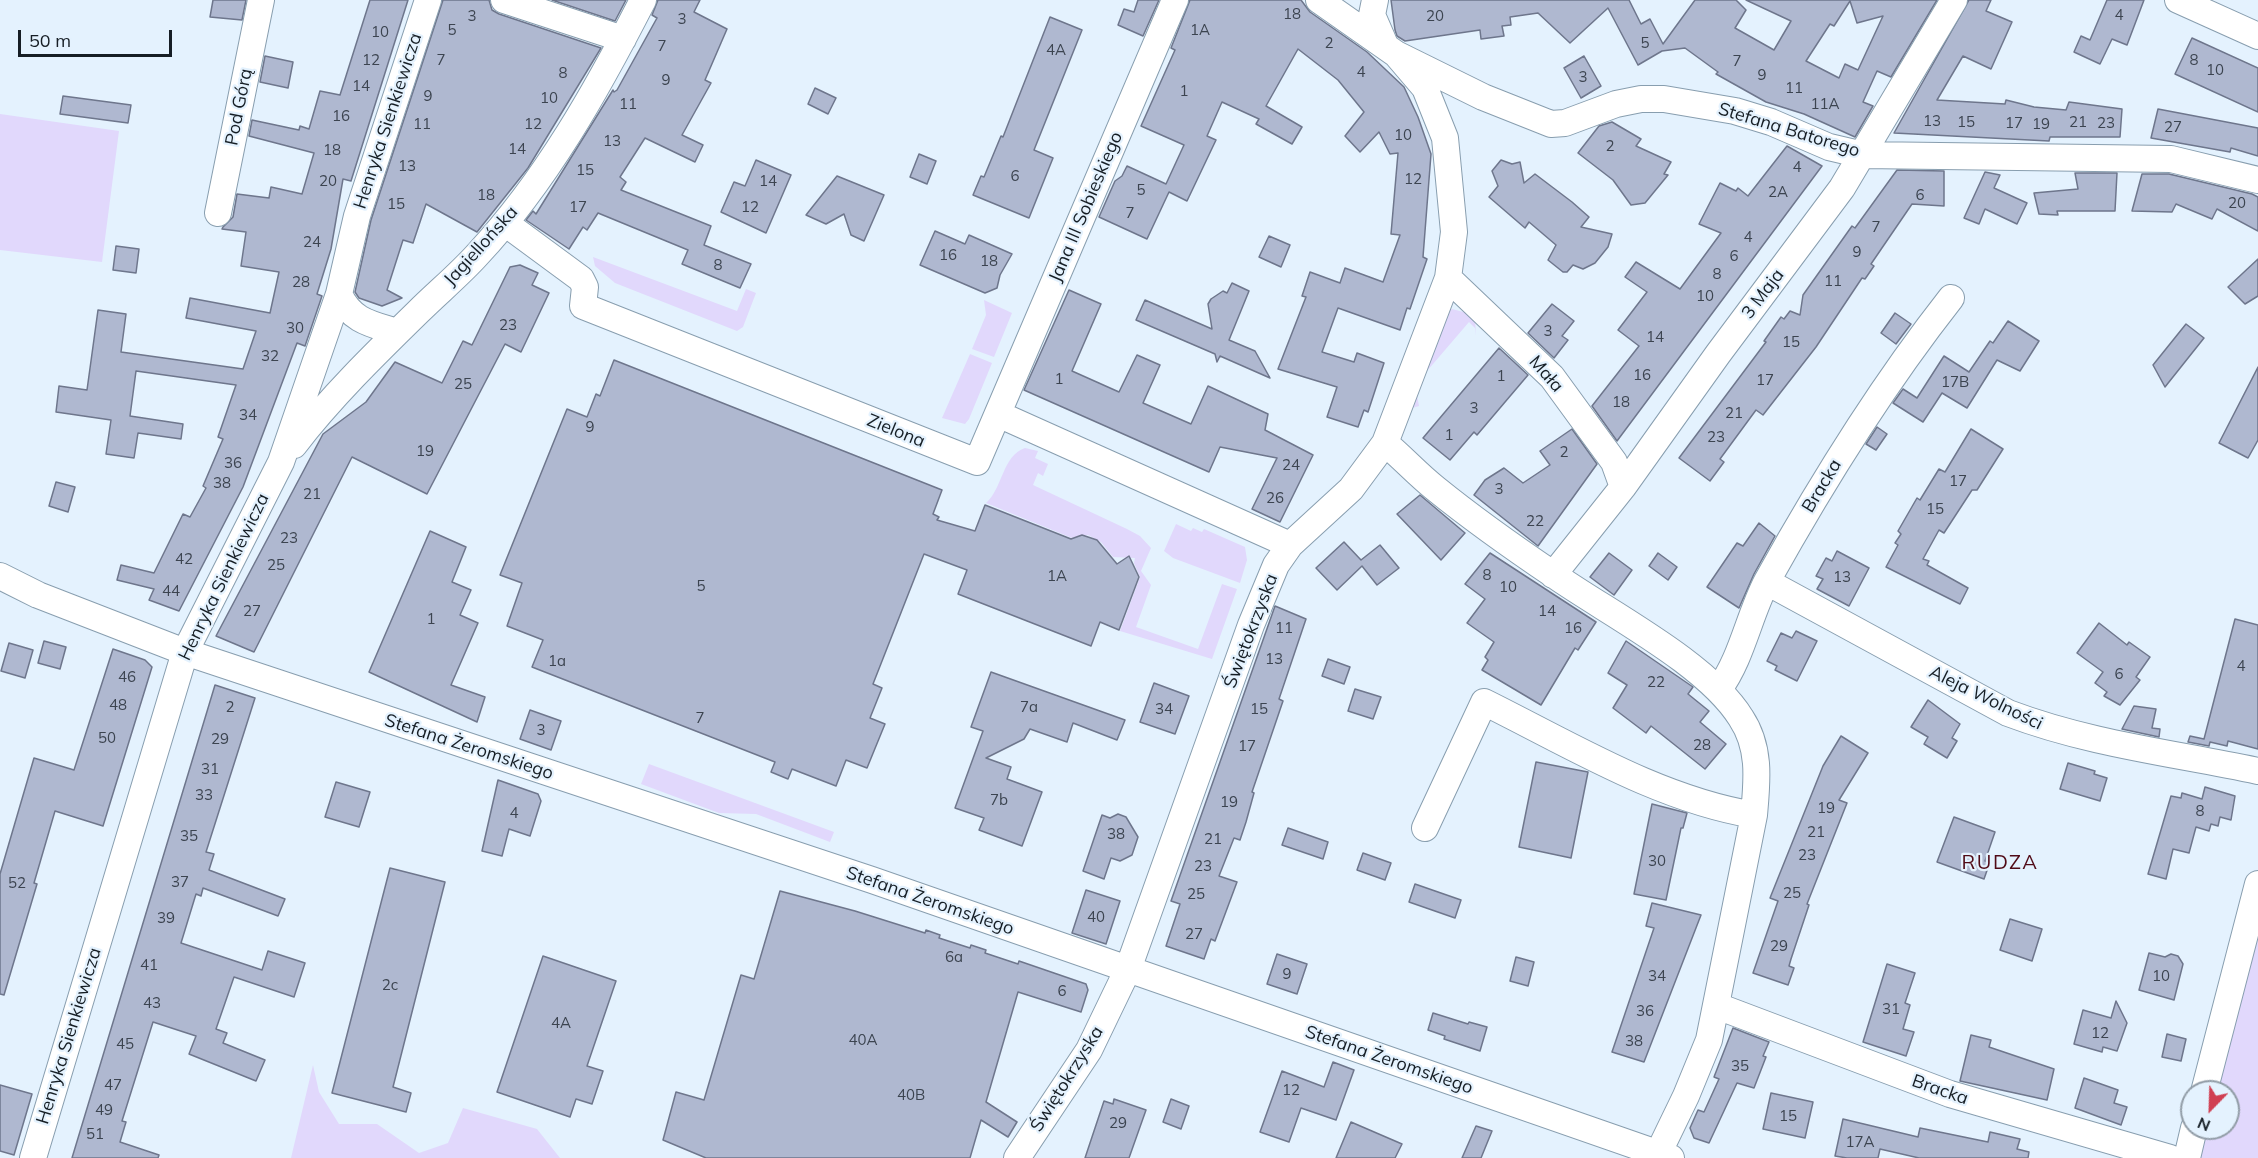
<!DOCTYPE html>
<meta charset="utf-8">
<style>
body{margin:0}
#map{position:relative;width:2258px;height:1158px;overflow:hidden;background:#e4f2fe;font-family:Mulish,sans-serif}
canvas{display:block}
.north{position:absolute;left:2180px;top:1080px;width:60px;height:60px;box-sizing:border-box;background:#e4f2fe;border:2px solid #929da7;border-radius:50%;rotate:203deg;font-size:16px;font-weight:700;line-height:24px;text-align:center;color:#161e25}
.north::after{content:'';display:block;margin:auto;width:21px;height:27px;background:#d03f52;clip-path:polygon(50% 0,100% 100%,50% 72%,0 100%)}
.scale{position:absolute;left:18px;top:30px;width:154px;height:27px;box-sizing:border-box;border:3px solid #161e25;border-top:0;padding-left:8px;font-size:18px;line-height:21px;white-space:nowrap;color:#161e25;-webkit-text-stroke:4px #e4f2fe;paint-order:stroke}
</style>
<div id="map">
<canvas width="2258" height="1158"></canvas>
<div class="north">N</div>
<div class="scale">50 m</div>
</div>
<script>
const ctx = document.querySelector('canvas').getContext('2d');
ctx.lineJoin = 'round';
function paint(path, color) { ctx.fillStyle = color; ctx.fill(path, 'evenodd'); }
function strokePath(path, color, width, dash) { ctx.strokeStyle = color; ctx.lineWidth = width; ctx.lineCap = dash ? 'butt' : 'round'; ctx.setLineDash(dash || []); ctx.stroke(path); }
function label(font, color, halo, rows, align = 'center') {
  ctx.font = font + ' Mulish,sans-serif'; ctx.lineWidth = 4.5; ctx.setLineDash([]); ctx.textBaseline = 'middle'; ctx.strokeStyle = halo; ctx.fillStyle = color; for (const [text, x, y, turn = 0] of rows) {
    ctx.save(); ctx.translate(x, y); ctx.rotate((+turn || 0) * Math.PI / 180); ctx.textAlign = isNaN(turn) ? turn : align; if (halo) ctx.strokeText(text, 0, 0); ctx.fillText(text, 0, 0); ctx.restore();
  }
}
paint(new Path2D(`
 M0,114L119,131L102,262L0,250Z
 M593,257L737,311L746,289L756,293L743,327L737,331L615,283L595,266Z
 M984,300L1012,313L994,357L972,349L986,315Z
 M1452,309L1471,314L1475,319L1476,336L1475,328L1469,322L1415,385L1419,406L1412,408L1408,402L1409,393L1439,318Z
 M970,354L992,363L969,419L965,424L942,418Z
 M1025,448L1038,451L1035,458L1048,464L1043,476L1038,473L1033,485L1127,529L1140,536L1151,548L1141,571L1151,585L1136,627L1198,649L1222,584L1237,589L1212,659L1120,631L1140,577L1134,563L1135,558L1113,557L1101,542L1088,535L1072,538L986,503C1003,488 1002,456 1025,448Z
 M1176,524L1191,531L1193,528L1202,532L1204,529L1245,547L1247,560L1240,583L1173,558L1164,551Z
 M649,764L834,832L830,842L756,814L719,813L641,784Z
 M2258,935V1158H2198L2206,1128H2228V1092H2216Z
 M313,1065L319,1092L339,1124H377L419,1153L448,1143L463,1108L537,1129L560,1158H291Z`), '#e1d8fc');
const building = new Path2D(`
 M213,0H246L242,20L210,17Z
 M370,0H408L351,181L343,179L331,249L317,294L322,296L305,346L297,343L243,487L179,611L149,600L154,589L117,580L121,565L154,573L183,514L190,517L206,488L203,486L223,439L218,437L236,385L136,371L130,416L183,424L181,439L138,433L134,458L106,454L111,420L56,412L59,386L87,390L98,310L126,314L121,352L243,369L256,331L186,318L190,298L270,313L279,272L241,266L246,232L222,229L223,227L233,217L237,194L269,198L271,187L302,194L314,153L249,136L252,120L299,130L300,126L309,129L320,91L340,95Z
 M443,0H489L492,10L499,14L601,48L528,168L477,232L426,204L413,243L403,240L387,290L402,298L382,306L359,298L355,292L371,220Z
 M552,0H626L615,21Z
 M658,0H700L694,12L727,29L705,80L711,83L682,135L703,145L695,162L645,138L620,177L626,182L621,190L711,226L704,245L751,264L740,288L682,264L688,250L598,213L587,230L583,227L569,249L526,220L533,211L536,214L613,90L614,92L617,90L657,18L652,15Z
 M1138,0H1159L1143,36L1118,25L1124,9L1134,12Z
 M1190,0H1301L1310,12L1367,52L1404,87L1418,117L1431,154L1423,257L1427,259L1410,309L1407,308L1400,330L1338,308L1322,352L1354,362L1357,353L1384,363L1368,412L1364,410L1358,427L1327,417L1337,387L1278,369L1306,297L1302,296L1310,272L1340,283L1345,268L1383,282L1400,235L1391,234L1398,153L1390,154L1379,132L1360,152L1345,136L1364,112L1338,80L1298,49L1266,106L1302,127L1292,144L1256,124L1259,119L1222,102L1207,136L1216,140L1187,201L1169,192L1147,239L1099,217L1115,181L1122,176L1127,166L1166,184L1184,145L1141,126L1175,50L1171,48Z
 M1391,0H1629L1641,24L1650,19L1663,44L1695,0H1736L1746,10L1735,28L1774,50L1791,21L1746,0H1937L1891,77L1877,71L1863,102L1873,106L1855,137L1804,114L1766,102L1716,74L1718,72L1685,48L1662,51L1638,65L1608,8L1570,43L1538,13L1510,17L1511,25L1502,26L1504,36L1481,39L1480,30L1405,41L1397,36L1395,30ZM1850,1L1857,23L1883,16L1858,70L1845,64L1839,78L1806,61L1830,24L1834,26Z
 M1969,0H1991L1986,11L2012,22L1991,69L1963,56L1937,100L2005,104L2006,100L2034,107L2066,110L2069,102L2122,109L2120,137H2050L2049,141L1894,133Z
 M2107,0H2144L2127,45L2112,39L2100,64L2074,52L2081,36L2090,40Z
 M1050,17L1082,30L1034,150L1053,158L1029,218L973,195L981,176L984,177L1001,136L1003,137Z
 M2192,38L2258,68V112L2175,74Z
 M265,56L293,62L288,88L260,82Z
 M1584,56L1601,86L1581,98L1564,68Z
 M815,88L836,98L828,114L808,104Z
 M63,96L131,105L128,123L60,114Z
 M2158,109L2258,128V156L2231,148L2230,152L2151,138Z
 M1612,122L1641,139L1636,146L1671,162L1664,174L1668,175L1645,203L1631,205L1613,180L1578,153L1599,126Z
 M1787,146L1822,166L1617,441L1592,406L1639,346L1618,330L1647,292L1625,277L1636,262L1680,289L1721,233L1699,224L1720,183L1736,191L1738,188L1748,196Z
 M919,154L936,161L927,184L910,177Z
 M756,160L791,175L766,233L721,212L734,182L745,186Z
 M1501,160L1512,164L1520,162L1524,183L1535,174L1572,202L1589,217L1581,227L1612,234L1608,247L1595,263L1583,269L1573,265L1567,272H1563L1548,260L1556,245L1529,222L1525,228L1489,197L1498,186L1492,171Z
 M1897,170L1944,171V206L1912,204L1871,264L1874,266L1865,279L1862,278L1816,347L1763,415L1756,410L1720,459L1724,462L1710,481L1679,458L1766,342L1764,341L1781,317L1784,319L1790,311L1800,315L1803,295L1852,226L1855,228Z
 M1985,172L2000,175L1994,188L2027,203L2017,224L1985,209L1979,224L1964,218Z
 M2075,173H2117L2115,211H2057L2058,215L2039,214L2034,193L2078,189Z
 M2142,174H2169L2252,194L2258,197V231L2217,209L2212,219L2176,204L2172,212L2132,211Z
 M837,176L884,195L864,241L851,235L844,214L826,224L806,215Z
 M935,231L965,244L969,235L1012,254L1000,275L997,288L985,293L920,265Z
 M1269,236L1290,245L1281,267L1259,257Z
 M116,246L139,249L136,273L113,270Z
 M2258,259V296L2245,304L2228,287Z
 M520,265L538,273L532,285L549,293L521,352L505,344L427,494L352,457L254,652L216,636L323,434L366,402L395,362L442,383L463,341L472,345L510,267Z
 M1232,283L1249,291L1229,340L1255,351L1270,378L1220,356L1217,362L1215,354L1136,320L1145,300L1212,329L1208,304L1211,299L1223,291L1227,293Z
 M1069,290L1101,304L1072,371L1119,392L1137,355L1160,365L1143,403L1191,424L1208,386L1268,414L1265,430L1313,455L1280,522L1252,509L1277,458L1220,447L1209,472L1024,390Z
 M1552,304L1574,321L1562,336L1568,340L1554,358L1528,333Z
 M1895,313L1911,324L1896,344L1881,333Z
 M2008,321L2039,341L2020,371L1997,360L1967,408L1942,393L1923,422L1893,403L1903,389L1917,398L1944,356L1969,372L1990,341L1993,343Z
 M2186,324L2204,338L2165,387L2153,365Z
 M1499,348L1528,375L1477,435L1474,432L1450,460L1423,438Z
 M614,360L942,490L933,514L939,517L937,520L975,531L985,505L1071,539L1082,535L1097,540L1117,564L1129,556L1139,577L1119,630L1100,622L1091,646L958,594L967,570L924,554L873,684L882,688L870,718L885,724L867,768L846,760L836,786L792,769L788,779L771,772L775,762L532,667L543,640L507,626L522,583L500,575L567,409L587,417L596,394L600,396Z
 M2258,367V440L2248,458L2219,443Z
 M1877,427L1887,434L1876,450L1866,444Z
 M1572,429L1597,464L1538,546L1474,495L1485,480L1504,468L1523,483L1550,465L1540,451Z
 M1971,429L2003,449L1977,490H1972L1944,533L1939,530L1923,559L1929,561L1927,565L1968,588L1960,604L1886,567L1898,545L1895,543L1901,534L1898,531L1917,498L1920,500L1939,469L1945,472Z
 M56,482L75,487L68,512L49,506Z
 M1420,495L1465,533L1441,560L1397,514Z
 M1759,523L1775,536L1754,574L1739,608L1707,587L1737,543L1743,546Z
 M430,531L466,547L452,582L471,590L460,615L478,623L451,685L485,697L477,722L369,672Z
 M1344,542L1361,560L1380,545L1399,568L1377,585L1362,566L1337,590L1316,568Z
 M1837,551L1869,568L1849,606L1817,589L1823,579L1816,576L1826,558L1832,561Z
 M1490,553L1596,622L1578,650L1575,648L1541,705L1482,670L1488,660L1485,657L1494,642L1467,623L1485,599L1465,584Z
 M1609,553L1632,570L1614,595L1590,577Z
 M1658,553L1677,567L1668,580L1649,566Z
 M1275,606L1306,619L1279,699L1283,701L1252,792L1254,793L1246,822L1240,840L1234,838L1219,876L1237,882L1215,941L1211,939L1204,959L1166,946L1180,904L1171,901Z
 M2235,619L2258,625V749L2228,741L2227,746L2210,742L2209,746L2188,742L2190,736L2204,739Z
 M2099,623L2127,645L2129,642L2150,657L2136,677L2140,680L2120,705L2104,696L2107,692L2095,683L2103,672L2077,653Z
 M1796,631L1817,641L1797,681L1775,670L1777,666L1767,661L1781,633L1792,638Z
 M44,641L66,647L60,669L38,663Z
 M1626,641L1693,687L1688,694L1709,711L1700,722L1726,744L1705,769L1651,726L1646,733L1613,708L1627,685L1608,673Z
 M9,643L33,650L25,678L1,671Z
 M113,649L145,660L152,667L103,826L55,811L34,883L37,884L4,995L0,994V874L34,758L74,770Z
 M1328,659L1350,667L1344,684L1322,676Z
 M991,672L1125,720L1117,740L1073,723L1067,742L1030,729L1024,739L986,758L1011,767L1007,779L1042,792L1022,846L979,830L984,818L955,808L983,731L971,727Z
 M1154,683L1189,696L1175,734L1140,722Z
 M215,685L255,698L206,852L214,854L209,870L285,899L278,916L203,888L201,896L196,894L181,943L262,970L268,951L305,963L294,997L234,977L216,1029L227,1033L223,1043L265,1060L256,1081L189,1054L196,1036L153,1022L122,1121L126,1122L120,1142L159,1155L158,1158H72Z
 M1355,689L1381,697L1373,719L1348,711Z
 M1928,700L1960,724L1952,738L1957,741L1947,758L1924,744L1928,737L1911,727Z
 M2134,706L2156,709L2152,728L2160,729L2159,737L2122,729Z
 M530,710L561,721L551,750L520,739Z
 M1841,736L1868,753L1839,800L1847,803L1807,904L1809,905L1791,959L1789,966L1794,968L1788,985L1753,973L1778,901L1770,898L1823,766Z
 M1536,762L1588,772L1571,858L1519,847Z
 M2068,763L2095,771L2094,774L2107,778L2100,801L2060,789Z
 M498,780L538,794L541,801L530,836L509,829L502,856L482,851Z
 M336,782L370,792L359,827L325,817Z
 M2205,787L2235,796L2231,820L2220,817L2218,826L2211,824L2209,831L2196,827L2189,853L2173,849L2166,879L2148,874L2171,796L2181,798L2182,793L2202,799Z
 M1652,804L1687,813L1683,828H1681L1666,900L1634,894Z
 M1118,814L1126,817L1138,837L1132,855L1120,861L1111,858L1104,879L1083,871L1102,815L1110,818Z
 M1954,817L1995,832L1985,861L1990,862L1984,879L1937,862Z
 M1288,828L1328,842L1323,859L1282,845Z
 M1363,853L1391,863L1385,880L1357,870Z
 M390,868L445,882L393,1087L411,1093L406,1112L332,1093Z
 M1415,884L1461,900L1455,918L1409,902Z
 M1086,890L1120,901L1106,944L1072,933Z
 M780,891L855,911L925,933L926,930L940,935L939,938L970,948L971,945L986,950L985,953L1018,964L1019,961L1086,984L1088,990L1081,1012L1018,992L986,1102L1017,1122L1008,1137L981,1120L970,1158H706L663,1140L676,1092L704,1100L741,975L754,979Z
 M1652,903L1701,915L1644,1062L1612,1052L1654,928L1646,926Z
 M2010,919L2042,929L2032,961L2000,950Z
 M2149,953L2165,957L2171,954L2178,956L2183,964L2174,1000L2139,990Z
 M1277,954L1307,964L1297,994L1267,984Z
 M543,956L616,981L587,1066L603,1071L592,1104L576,1099L570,1117L497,1092Z
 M1516,957L1534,962L1528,986L1510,981Z
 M1887,964L1915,973L1905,1003L1910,1005L1903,1029L1914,1032L1906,1056L1863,1042Z
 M2116,1001L2127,1023L2117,1051L2103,1047L2102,1052L2074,1044L2083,1010L2111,1018Z
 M1433,1013L1468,1024L1469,1022L1487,1027L1480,1051L1444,1039L1445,1036L1428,1030Z
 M1733,1028L1769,1042L1763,1056L1766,1057L1754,1088L1737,1083L1709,1143L1694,1138L1690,1128L1698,1110L1704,1112L1719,1079L1714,1077Z
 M2167,1034L2186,1039L2181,1061L2162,1057Z
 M1971,1035L1991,1040L1989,1047L2054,1069L2047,1100L1960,1081Z
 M1333,1062L1354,1070L1336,1120L1301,1108L1289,1142L1260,1132L1282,1071L1324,1087Z
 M2084,1078L2118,1090L2114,1103L2127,1107L2121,1125L2075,1108Z
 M0,1085L32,1094L14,1155L0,1151Z
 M1771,1093L1813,1102L1805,1138L1763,1129Z
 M1114,1099L1146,1110L1129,1158H1085L1104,1101L1113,1104Z
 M1171,1099L1189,1106L1181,1129L1163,1122Z
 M1843,1119L1918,1137L1920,1128L1988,1142L1990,1132L2020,1139L2017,1149L2029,1152L2028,1158H1919L1880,1149L1878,1158H1847L1835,1156Z
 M1351,1122L1402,1144L1395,1158H1336Z
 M1476,1126L1492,1131L1481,1158H1462Z`);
paint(building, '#afb8d0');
strokePath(building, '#6e768c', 1.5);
const minor = new Path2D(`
 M504,0L623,39
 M1319,0L1396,54L1483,97L1551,124L1565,123L1616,104L1641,99H1664L1735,111L1771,122L1829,147L1863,155L2171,159L2258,180
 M1375,0L1372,15L1385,45
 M2178,0L2258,36
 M218,213L261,0
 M505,223L581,279L585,287L583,306L977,462L1175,0
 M1448,278L1552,377L1614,462L1623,487
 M339,294C351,321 371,324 397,332
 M998,414L1290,545
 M1385,443C1403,458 1418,475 1436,489C1473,519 1514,548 1554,575C1608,613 1707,663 1741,718C1761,748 1757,781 1754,815L1709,1040L1686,1096L1656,1158
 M294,445C330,398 375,354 418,312C437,293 459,275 477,255C546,181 597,90 643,0
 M1553,575L1623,487L1718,354L1842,188L1954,0
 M0,576L38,595L185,652L872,880L1671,1158
 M1767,582L2008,713C2090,744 2173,753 2258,771
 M1719,689C1742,658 1749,615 1767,581C1822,482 1881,387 1951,298
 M1425,828L1484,702C1571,745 1658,799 1754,815
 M1717,1006L1950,1094L2170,1158
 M2204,1092L2258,884
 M33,1158L185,652L281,462L339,294L357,216L428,0
 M1017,1158L1089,1050L1128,969L1251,625L1276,565L1290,545L1351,489L1385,443L1448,278L1454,232L1445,138L1425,88L1396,54
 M2187,1158L2194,1128`);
strokePath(minor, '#889eaf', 28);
strokePath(minor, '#fff', 26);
label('15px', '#3c4450', null, [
 ["18",1292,14],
 ["4",2119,15],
 ["3",472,16],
 ["20",1435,16],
 ["3",682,19],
 ["5",452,30],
 ["1A",1200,30],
 ["10",380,32],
 ["2",1329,43],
 ["5",1645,43],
 ["7",662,46],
 ["4A",1056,50],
 ["12",371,60],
 ["7",441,60],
 ["8",2194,60],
 ["7",1737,61],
 ["10",2215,70],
 ["4",1361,72],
 ["8",563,73],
 ["9",1762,75],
 ["3",1583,77],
 ["9",666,80],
 ["14",361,86],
 ["11",1794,88],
 ["1",1184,91],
 ["9",428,96],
 ["10",549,98],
 ["11",628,104],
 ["11A",1825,104],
 ["16",341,116],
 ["13",1932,121],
 ["15",1966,122],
 ["21",2078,122],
 ["17",2014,123],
 ["23",2106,123],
 ["11",422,124],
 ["12",533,124],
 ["19",2041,124],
 ["27",2173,127],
 ["10",1403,135],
 ["13",612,141],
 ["2",1610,146],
 ["14",517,149],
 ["18",332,150],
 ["13",407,166],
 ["4",1797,167],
 ["15",585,170],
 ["6",1015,176],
 ["12",1413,179],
 ["20",328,181],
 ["14",768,181],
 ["5",1141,190],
 ["2A",1778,192],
 ["18",486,195],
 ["6",1920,195],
 ["20",2237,203],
 ["15",396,204],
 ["17",578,207],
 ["12",750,207],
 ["7",1130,213],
 ["7",1876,227],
 ["4",1748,237],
 ["24",312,242],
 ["9",1857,252],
 ["16",948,255],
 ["6",1734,256],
 ["18",989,261],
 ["8",718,265],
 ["8",1717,274],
 ["11",1833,281],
 ["28",301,282],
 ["10",1705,296],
 ["23",508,325],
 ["30",295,328],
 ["3",1548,331],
 ["14",1655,337],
 ["15",1791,342],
 ["32",270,356],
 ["16",1642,375],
 ["1",1501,376],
 ["1",1059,379],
 ["17",1765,380],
 ["17B",1955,382],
 ["25",463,384],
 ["18",1621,402],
 ["3",1474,408],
 ["21",1734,413],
 ["34",248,415],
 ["9",590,427],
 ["1",1449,435],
 ["23",1716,437],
 ["19",425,451],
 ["2",1564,452],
 ["36",233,463],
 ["24",1291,465],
 ["17",1958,481],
 ["38",222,483],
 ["3",1499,489],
 ["21",312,494],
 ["26",1275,498],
 ["15",1935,509],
 ["22",1535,521],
 ["23",289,538],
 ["42",184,559],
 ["25",276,565],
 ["8",1487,575],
 ["1A",1057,576],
 ["13",1842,577],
 ["5",701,586],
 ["10",1508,587],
 ["44",171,591],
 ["27",252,611],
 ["14",1547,611],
 ["1",431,619],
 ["11",1284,628],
 ["16",1573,628],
 ["13",1274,659],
 ["1a",557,661],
 ["4",2241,666],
 ["6",2119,674],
 ["46",127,677],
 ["22",1656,682],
 ["48",118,705],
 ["2",230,707],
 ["7a",1029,707],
 ["34",1164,709],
 ["15",1259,709],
 ["7",700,718],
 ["3",541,730],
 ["50",107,738],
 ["29",220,739],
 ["28",1702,745],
 ["17",1247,746],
 ["31",210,769],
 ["33",204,795],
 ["7b",999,800],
 ["19",1229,802],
 ["19",1826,808],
 ["8",2200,811],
 ["4",514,813],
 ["21",1816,832],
 ["38",1116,834],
 ["35",189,836],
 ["21",1213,839],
 ["23",1807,855],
 ["30",1657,861],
 ["23",1203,866],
 ["37",180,882],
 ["52",17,883],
 ["25",1792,893],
 ["25",1196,894],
 ["40",1096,917],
 ["39",166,918],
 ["27",1194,934],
 ["29",1779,946],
 ["6a",954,957],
 ["41",149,965],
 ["9",1287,974],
 ["34",1657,976],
 ["10",2161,976],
 ["2c",390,985],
 ["6",1062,991],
 ["43",152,1003],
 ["31",1891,1009],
 ["36",1645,1011],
 ["4A",561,1023],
 ["12",2100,1033],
 ["40A",863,1040],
 ["38",1634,1041],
 ["45",125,1044],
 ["35",1740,1066],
 ["47",113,1085],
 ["12",1291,1090],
 ["40B",911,1095],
 ["49",104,1110],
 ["15",1788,1116],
 ["29",1118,1123],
 ["51",95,1134],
 ["17A",1860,1142]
]);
label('18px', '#161e25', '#e4f2fe', [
 ["Pod Górą",239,107,-79],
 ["Henryka Sienkiewicza",388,121,-72],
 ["Stefana Batorego",1789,130,17],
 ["Jana III Sobieskiego",1086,207,-67],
 ["Jagiellońska",481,246,-48],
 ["3 Maja",1763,294,-53],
 ["Mała",1546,374,49],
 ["Zielona",896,431,22],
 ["Bracka",1822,486,-59],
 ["Henryka Sienkiewicza",224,577,-64],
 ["Świętokrzyska",1251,631,-69],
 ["Aleja Wolności",1986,698,26],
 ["Stefana Żeromskiego",469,747,18],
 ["Stefana Żeromskiego",930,901,19],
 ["Henryka Sienkiewicza",69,1036,-73],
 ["Stefana Żeromskiego",1389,1060,19],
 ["Świętokrzyska",1067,1079,-58],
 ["Bracka",1940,1090,19]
]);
ctx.letterSpacing = '1.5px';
label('20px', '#500a16', '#e4f2fe', [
 ["RUDZA",2000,863]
]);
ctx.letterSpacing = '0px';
</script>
